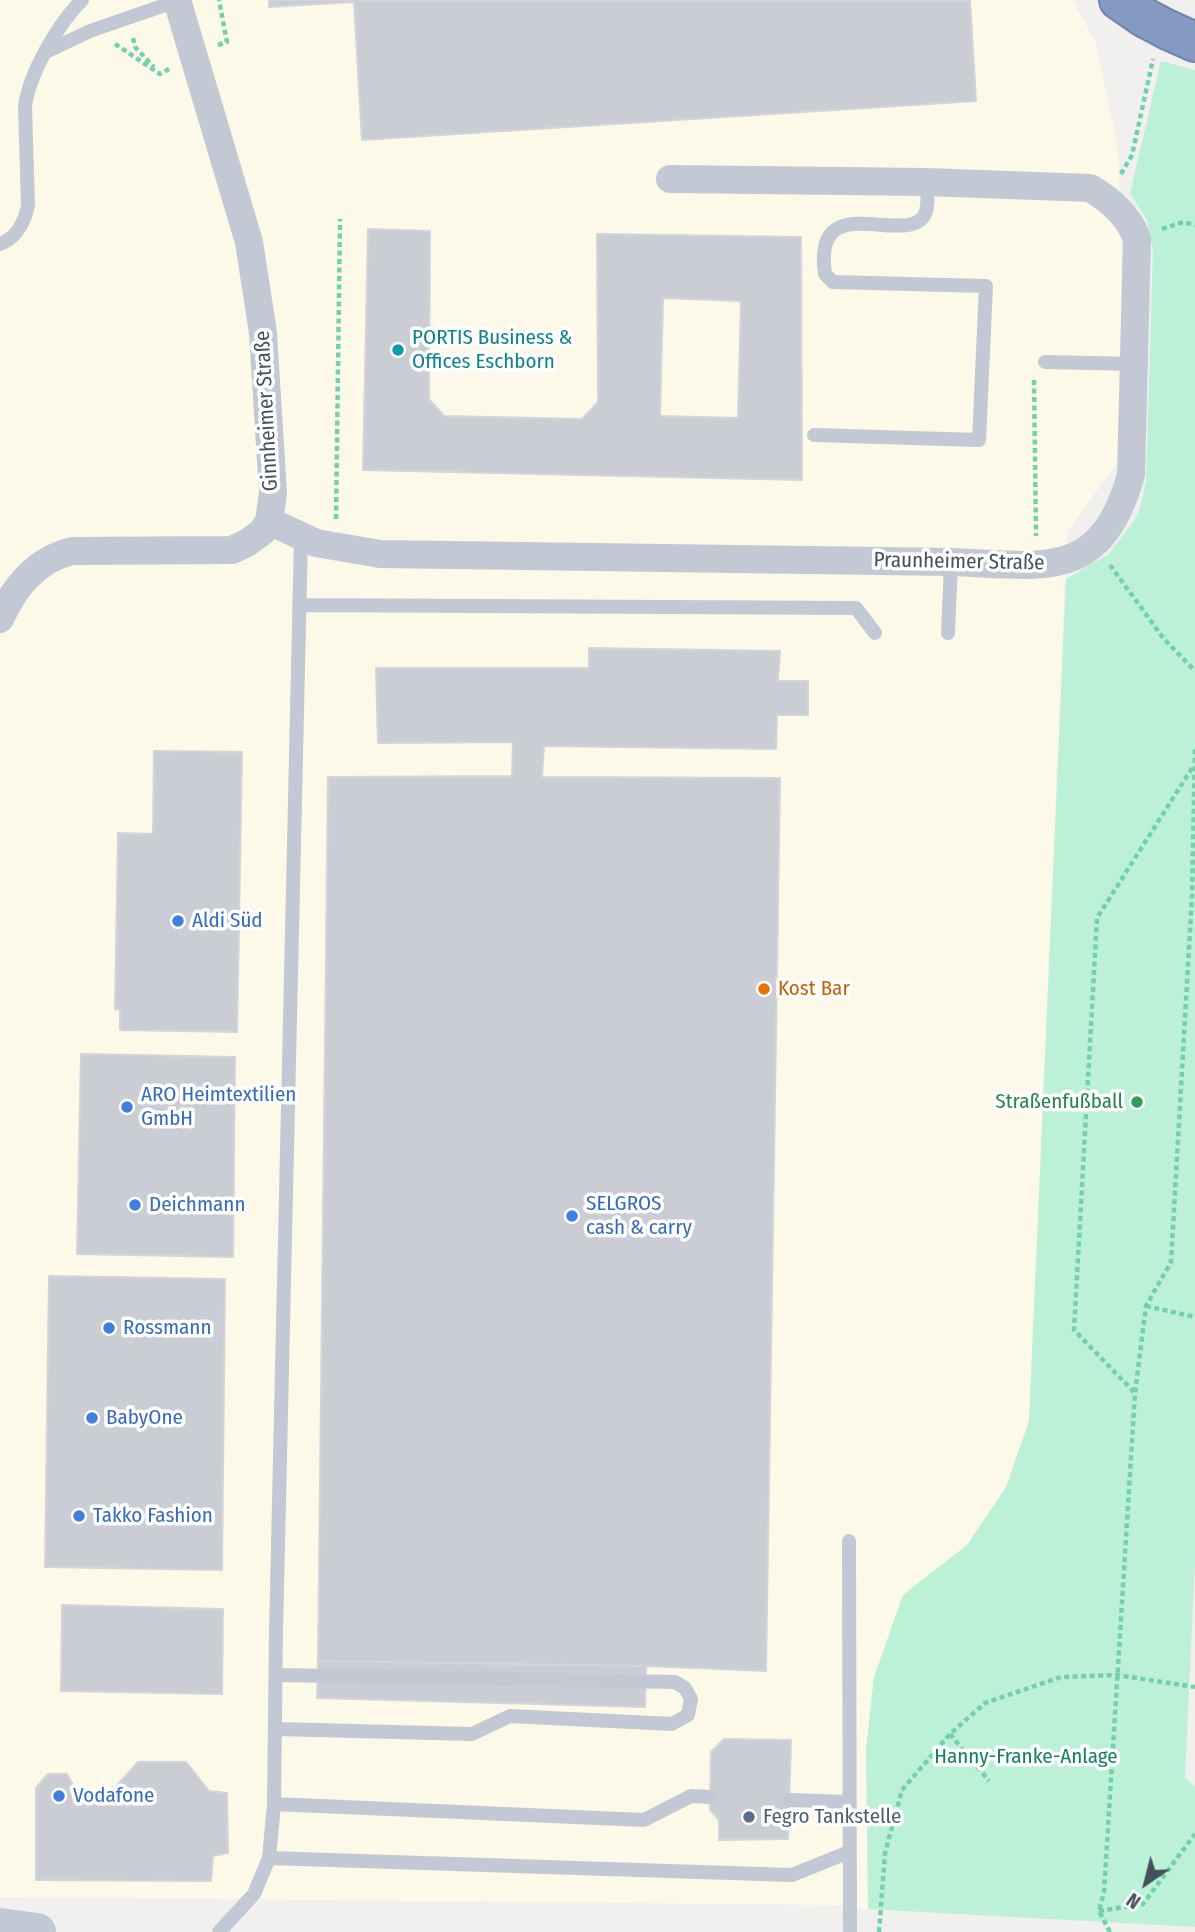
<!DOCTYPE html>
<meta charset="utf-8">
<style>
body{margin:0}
#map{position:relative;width:1195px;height:1932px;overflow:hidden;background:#f2efef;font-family:"Fira Sans Condensed",sans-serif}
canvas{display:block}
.north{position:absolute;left:1111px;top:1848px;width:70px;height:70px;-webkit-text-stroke:5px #fff;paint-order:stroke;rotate:215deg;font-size:19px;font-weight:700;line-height:28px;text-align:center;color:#464f5d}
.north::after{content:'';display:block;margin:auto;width:24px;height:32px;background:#464f5d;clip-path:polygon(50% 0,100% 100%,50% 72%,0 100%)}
</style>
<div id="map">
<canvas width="1195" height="1932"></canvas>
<div class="north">N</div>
</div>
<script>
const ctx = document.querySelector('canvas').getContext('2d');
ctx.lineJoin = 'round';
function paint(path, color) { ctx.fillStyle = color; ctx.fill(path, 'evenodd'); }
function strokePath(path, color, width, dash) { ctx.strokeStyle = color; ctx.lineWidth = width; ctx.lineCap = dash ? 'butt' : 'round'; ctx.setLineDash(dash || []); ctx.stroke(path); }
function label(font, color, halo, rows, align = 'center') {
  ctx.font = font + ' "Fira Sans Condensed",sans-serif'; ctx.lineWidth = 7; ctx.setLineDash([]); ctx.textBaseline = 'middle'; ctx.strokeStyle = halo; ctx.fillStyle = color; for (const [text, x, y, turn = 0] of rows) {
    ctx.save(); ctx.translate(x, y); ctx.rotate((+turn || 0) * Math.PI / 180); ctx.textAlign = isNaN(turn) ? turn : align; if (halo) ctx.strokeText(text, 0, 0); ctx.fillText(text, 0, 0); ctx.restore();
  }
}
paint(new Path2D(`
 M0,0H1073L1096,44L1118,149L1122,269L1119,460L1067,532L1029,1421L1006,1487L967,1545L903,1595L874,1677L866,1749L868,1909L838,1905L0,1897Z`), '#fdf9e8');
paint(new Path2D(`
 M1161,61L1195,70V1562L1185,1778L1195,1787V1927L868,1909L866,1749L874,1677L903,1595L967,1545L1006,1487L1029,1421L1066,579L1109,554L1138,515L1146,482L1153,251L1147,220L1130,193Z`), '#bcf1d7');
const building = new Path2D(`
 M269,0H970L976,101L362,140L354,2L269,7Z
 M368,229L430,231L429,399L444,416L582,419L598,402L597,234L801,237L802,480L363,470ZM663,298L741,301L738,418L660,416Z
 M589,648L780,651L778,681H808V715H777L776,749L544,746L542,777L780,778L766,1671L646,1666L318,1661L328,777L512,776L513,742L378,743L376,668H589Z
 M154,751L242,752L237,1032L120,1030V1010L115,1009L118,833L153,834Z
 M81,1054L235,1057L233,1257L77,1254Z
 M49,1276L225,1279L222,1570L45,1567Z
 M62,1605L223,1609L222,1694L61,1691Z
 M318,1661L646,1666L645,1707L317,1698Z
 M724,1739L791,1740L788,1839L719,1840V1820L710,1810L711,1752Z
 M138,1762H186L209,1791L227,1793L228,1853L213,1856L211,1881L36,1880V1788L48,1774H67L77,1792L112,1791Z`);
paint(building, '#cbcdd5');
strokePath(building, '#d3d4db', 2);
const highway = new Path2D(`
 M1119,0L1145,18
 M1168,30L1195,42`);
strokePath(highway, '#7085ab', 42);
strokePath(new Path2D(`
 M133,38L135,47L154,67
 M115,44L160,74L169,69
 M218,45L227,42L219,0
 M1121,174L1132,155L1153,59
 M1162,229L1183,222L1195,225
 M1034,380L1036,536
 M336,519L340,219
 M1110,565L1164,639L1195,671
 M1146,1306L1195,1317
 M1134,1392L1074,1330L1097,918L1194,765
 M950,1734L989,1781
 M1099,1911L1143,1904L1195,1834
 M879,1932L885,1853L902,1790L950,1734L985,1703L1061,1677L1117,1675L1195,1687
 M1110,1932L1099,1911L1104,1892L1135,1393L1146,1306L1171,1262L1192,896L1195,747`), '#73d0ae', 4.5, [5, 3.5]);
strokePath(new Path2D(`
 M48,51L90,31L177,1
 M0,244C17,238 24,223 28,206L25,106C30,72 58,24 82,0
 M1045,362L1134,364
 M814,435L979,440L986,286L833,282L825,274C812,185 908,249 925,214C929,205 927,192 927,182
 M299,605L856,608L875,633
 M948,633L951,562
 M849,1541L850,1932
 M275,1729L472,1734L510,1716L672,1724L688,1715L691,1699L685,1688L675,1682L276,1675
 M789,1800L848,1802
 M274,1804L644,1820L691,1796L710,1797
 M269,1858L792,1875L849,1852
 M219,1932L254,1894L269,1858L274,1804L276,1632L301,537`), '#c2c9d5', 14);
strokePath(new Path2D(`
 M269,521L316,543L380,554L951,562C1044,565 1100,583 1131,475L1137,238C1128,216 1111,200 1090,188L927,182L670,179
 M0,619C15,586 36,560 72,551L232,550L247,543L262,532L269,521L273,493L263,333L249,242L177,0`), '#c2c9d5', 28);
strokePath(new Path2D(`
 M0,1927L37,1932`), '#c1c9d9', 38);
strokePath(highway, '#859ac0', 38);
const highwayBridge = new Path2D(`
 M1145,18L1168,30`);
strokePath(highwayBridge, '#7085ab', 42, []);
strokePath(highwayBridge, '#859ac0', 38);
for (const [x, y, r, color] of [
 [398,350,7,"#0f9aa8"],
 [178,921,7,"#3f7fe0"],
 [764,989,7,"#e8710a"],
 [1137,1102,7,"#2e9e5b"],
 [127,1107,7,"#3f7fe0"],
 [135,1205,7,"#3f7fe0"],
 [572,1216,7,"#3f7fe0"],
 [109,1328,7,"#3f7fe0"],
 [92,1418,7,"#3f7fe0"],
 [79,1516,7,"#3f7fe0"],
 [59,1796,7,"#3f7fe0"],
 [749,1817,7,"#5c6f8a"]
]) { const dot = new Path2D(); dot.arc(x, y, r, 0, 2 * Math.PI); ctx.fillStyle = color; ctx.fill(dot); strokePath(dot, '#fff', 2.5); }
label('21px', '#0d838f', '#fff', [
 ["PORTIS Business &",412,338],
 ["Offices Eschborn",412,362]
], 'left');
label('21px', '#464f5d', '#fff', [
 ["Ginnheimer Straße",267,411,-93],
 ["Praunheimer Straße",959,562,1]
]);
label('21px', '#366cbe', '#fff', [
 ["Aldi Süd",192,921],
 ["ARO Heimtextilien",141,1095],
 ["GmbH",141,1119],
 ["SELGROS",586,1204],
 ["cash & carry",586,1228],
 ["Deichmann",149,1205],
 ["Rossmann",123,1328],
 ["BabyOne",106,1418],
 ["Takko Fashion",93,1516],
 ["Vodafone",73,1796]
], 'left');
label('21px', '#c56008', '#fff', [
 ["Kost Bar",778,989]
], 'left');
label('21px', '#27864d', '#fff', [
 ["Straßenfußball",1123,1102]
], 'right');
label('21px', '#14825a', '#fff', [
 ["Hanny-Franke-Anlage",1026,1757]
]);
label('21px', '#4e5e75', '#fff', [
 ["Fegro Tankstelle",763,1817]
], 'left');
</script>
